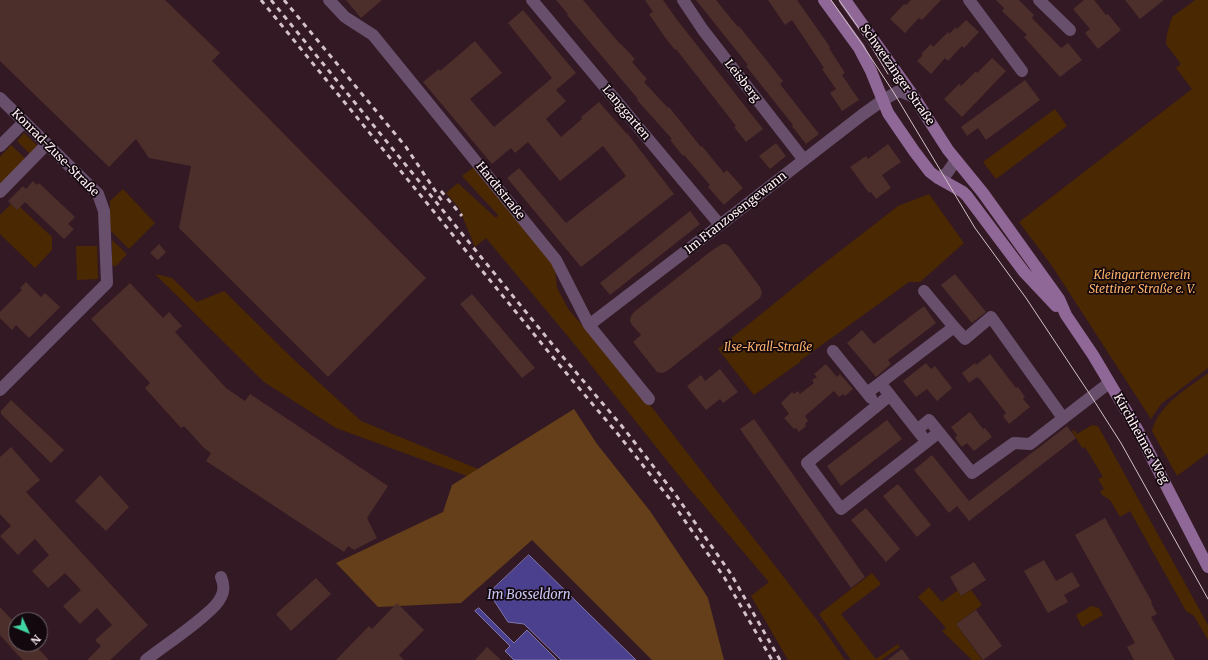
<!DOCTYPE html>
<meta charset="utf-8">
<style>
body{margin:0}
#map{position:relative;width:1208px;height:660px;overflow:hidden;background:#331924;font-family:Merriweather,serif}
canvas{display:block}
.north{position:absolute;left:8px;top:612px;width:40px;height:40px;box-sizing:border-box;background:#13080d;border:1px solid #71656a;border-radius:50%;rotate:134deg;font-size:11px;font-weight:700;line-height:16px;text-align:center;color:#fff0f5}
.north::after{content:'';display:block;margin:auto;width:14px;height:18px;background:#40d4a1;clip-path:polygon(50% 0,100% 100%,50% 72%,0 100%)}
</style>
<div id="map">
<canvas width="1208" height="660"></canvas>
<div class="north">N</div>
</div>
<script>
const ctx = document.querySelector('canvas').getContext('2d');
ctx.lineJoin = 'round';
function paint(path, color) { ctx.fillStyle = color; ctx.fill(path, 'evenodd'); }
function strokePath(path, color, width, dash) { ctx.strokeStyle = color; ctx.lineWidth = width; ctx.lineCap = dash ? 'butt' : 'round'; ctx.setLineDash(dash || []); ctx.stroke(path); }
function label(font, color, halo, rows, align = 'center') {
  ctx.font = font + ' Merriweather,serif'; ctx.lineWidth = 3.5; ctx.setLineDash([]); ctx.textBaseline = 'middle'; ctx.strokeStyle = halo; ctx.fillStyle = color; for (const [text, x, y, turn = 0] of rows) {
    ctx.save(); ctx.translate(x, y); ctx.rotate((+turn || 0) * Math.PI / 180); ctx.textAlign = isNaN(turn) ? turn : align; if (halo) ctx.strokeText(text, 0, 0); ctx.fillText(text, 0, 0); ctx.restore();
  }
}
paint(new Path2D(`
 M1195,0H1208V368L1161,404L1151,419L1052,266L1019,222L1192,89L1176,68L1181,64L1166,44L1167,34L1172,17Z
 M1055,109L1067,126L996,179L983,162Z
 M24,133L38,146L30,154L17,141Z
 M11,145L26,159L0,185V157Z
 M475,166L554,261L557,288L569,310L647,401L817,620L845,660H788L751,596L769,582L688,487L571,340L486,238L475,247L459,208L446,193L458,183L496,218L498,215L462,176Z
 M123,189L155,223L129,249L110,230V201Z
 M929,194L964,243L920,282H909L801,360L800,362L754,395L718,349L813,272L898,206Z
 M11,204L17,210L20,207L52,237V250L35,268L0,234V215Z
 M112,240L127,254L116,266H113L112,264Z
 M76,246H97L98,279L77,280Z
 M155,274L172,278L197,302L224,291L291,357L361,421L478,469L467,476L336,428L264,382Z
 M1208,373V453L1177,476L1152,431C1159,404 1187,389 1208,373Z
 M1092,425L1098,426L1208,625V640L1194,616L1186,611L1130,511L1120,517L1110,500L1102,495L1100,491L1104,489L1098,479L1103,477L1085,447L1082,448L1072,431L1074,430L1077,434Z
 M872,573L881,584L841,614L876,659L898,644L900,647L881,660H851L819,614Z
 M929,587L942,602L958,590L961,596L971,590L982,605L956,624L982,660H972L942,631L946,628L918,597Z
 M1091,606L1099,608L1103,615L1082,627L1076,615Z`), '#4a2802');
paint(new Path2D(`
 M574,409L597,444L650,511L703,590L708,598L724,660H652L532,540L461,603L378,607L336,563L443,512L452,485Z`), '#643f19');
const water = new Path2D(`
 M529,555L636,660H561L524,624L508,622L489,593Z
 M479,608L514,643L527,630L557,660H514L505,651L510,646L475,611Z`);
paint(water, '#4a408d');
strokePath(water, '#8075ac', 1);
paint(new Path2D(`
 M0,0H165L220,53L212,61L426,278L328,377L179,228L191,166L149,158L136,139L109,167L0,61Z
 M346,0H382L361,18Z
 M556,0H583L620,44H621L635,59L632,62L647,79L644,82L668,108L669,107L701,147L702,146L724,173L727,170L743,188L724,205L708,187L710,185L684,155L683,156L670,140L672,139L637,100L638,99L567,15L568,14Z
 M645,0H663L678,21L763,129L746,142L734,127L736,126L676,49L675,50L664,36L649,14L653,12Z
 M696,0H716L738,27L739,26L783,81L780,84L819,134L806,144L792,126L793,125L746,66L748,65Z
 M768,0H797L830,47L829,48L845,73L842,75L859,100L842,111L830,93L836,89L822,69L824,68L792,20L785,25Z
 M911,0H941L922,20L919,18L905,33L890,19L904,4L906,5Z
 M996,0H1019L1034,15L1032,18L1061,48L1068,43L1082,60L1060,77L1024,37L1027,35L1002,11L1004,8Z
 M1084,0H1094L1106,15L1108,14L1121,30L1098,49L1085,33L1090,29L1073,9Z
 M1125,0H1164L1140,19Z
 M523,10L576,73L556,90L566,101L546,119L561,137L582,119L581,117L599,102L627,134V133L674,194L581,267L507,178L519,168L566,223L626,176L603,146L560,181L528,142L515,153L511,148L492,164L423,82L439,69L440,71L475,41L502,73L470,99L494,127L552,78L508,23Z
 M966,20L979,32L964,48L962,46L948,61L945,58L931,74L917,61L923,55L921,54L931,44L933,47L948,32L949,34L956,27L957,29Z
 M992,58L1006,71L962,117L944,99L959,84L961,86L976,71L977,73Z
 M1025,80L1040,100L986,140L978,128L967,136L961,127Z
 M776,143L786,156L770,169L759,156Z
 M888,144L901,162L882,175L891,188L876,199L871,192L869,193L850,167L866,156L868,159Z
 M33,181L37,185L39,183L75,217L68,224L74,229L64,239L25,202L17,210L8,201L23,186L26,189Z
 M690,211L700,224L610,295L600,283Z
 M159,244L166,252L158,260L150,253Z
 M722,244H726L730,247L760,287L762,293L760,298L667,371L662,373L657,372L633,342L641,335L632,325L630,321L631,316L634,312L711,251Z
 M955,274L986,312L972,323L941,285Z
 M26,282L41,297L45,293L60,307L29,338L16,325L12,330L0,318V312L22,290L20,288Z
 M130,283L163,318L169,312L182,326L175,332L226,388L245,401L250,394L388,486L367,518L377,538L354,550L348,546L344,552L206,461L211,453L204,448L184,426L181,428L145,388L150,383L91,319Z
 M472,294L535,368L522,378L460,304Z
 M924,306L936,323L888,360L891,364L876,377L847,343L862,330L874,344Z
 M990,354L1016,388L1018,387L1025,397L1023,399L1030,407L1009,424L1003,416L1006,413L979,378L978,379L977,377L969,383L962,373L975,363L976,365Z
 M926,363L931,369L935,366L952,388L937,401L927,389L916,397L903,381Z
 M826,364L837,377L840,374L853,389L845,396L843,394L839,397L834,391L805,416L808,421L805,424L806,426L799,432L796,428L794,429L784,418L789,414L781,403L792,392L794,394L798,391L800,394L814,383L812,380L817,377L814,374Z
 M720,369L738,392L723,403L720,399L706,410L687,386L701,375L705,381Z
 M11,400L64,450L51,463L1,414V411Z
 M970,412L983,429L985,428L992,437L974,451L967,443L962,447L955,438L957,435L951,427Z
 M754,419L865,577L851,588L740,429Z
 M887,420L902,439L841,486L827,466Z
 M1067,426L1076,438L969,521L957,506L949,513L914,470L932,455L969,501Z
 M11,447L40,480L26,492L148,625L110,660H87L101,646L95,640L112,625L97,608L80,624L63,606L81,590L65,573L48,588L32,571L49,555L35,539L18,555L0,536L11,526L0,514V457Z
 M100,475L129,507L106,531L75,501Z
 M898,484L931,525L917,537L883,496Z
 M866,508L900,549L886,562L851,520Z
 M1105,518L1152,602L1151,603L1157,614L1151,617L1175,660H1134L1127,647L1135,643L1075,535Z
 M1044,560L1056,581L1072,572L1080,586L1064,595L1068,602L1048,613L1024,571Z
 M974,562L986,580L961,596L950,577Z
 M316,578L331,594L291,631L276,614Z
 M397,603L424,630L399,655L404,660H336L369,626L372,629Z
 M0,607L16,624V644H34L49,660H23L16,653L0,635Z
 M976,610L1002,646L983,660L956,624Z
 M487,647L501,660H475Z
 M902,649L910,660H887Z`), '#4c2e2a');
strokePath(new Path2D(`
 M329,0L345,17L373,35L556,260L589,325L649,399
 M532,0L720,225
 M683,0L703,30L804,160
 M969,0L1022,71
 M1039,0L1070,30
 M0,98L98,194L104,211L107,283L0,390
 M0,146L24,122
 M938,178L947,173L956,160
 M0,192L47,144
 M924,291L954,327
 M589,325L720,225L862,115L883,100L899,91L914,97
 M833,351L871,398
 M885,389L922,436
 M867,393L954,327L965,339L991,317L1063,418
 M889,396L807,463L841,509L938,433
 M917,430L929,420L972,473L1014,443L1030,444L1109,383
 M146,660C165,645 186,632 205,615C211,610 218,604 221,597C225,590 224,584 221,577`), '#68506d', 12);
strokePath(new Path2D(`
 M824,0L859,48L871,71L888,113L914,151L930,172L938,178L963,192L967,196L1024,272L1056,306
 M845,0L914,97L948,150L983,193L1059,299L1066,315L1093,355L1137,429L1208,567`), '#8f6897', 12);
strokePath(new Path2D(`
 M831,0L862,44L894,93L975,228L1026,298L1091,396L1121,443L1208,599
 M839,0L868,41L888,74`), '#d3c2c8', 1);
strokePath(new Path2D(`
 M261,0L551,355L617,433L669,498L724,577L772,660
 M271,0L557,350L621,425L675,494L731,574L780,660
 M284,0L406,147L442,201
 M441,191L462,216`), '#d3c2c8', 3, [5, 5]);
label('12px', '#fff0f5', '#13080d', [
 ["Schwetzinger Straße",897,75,55],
 ["Leisberg",742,81,52],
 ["Langgarten",626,113,50],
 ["Konrad-Zuse-Straße",55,153,45],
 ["Hardtstraße",500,191,51],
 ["Im Franzosengewann",736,213,-38],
 ["Kirchheimer Weg",1141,439,61]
]);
label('italic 12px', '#fbb16b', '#13080d', [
 ["Kleingartenverein",1142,276],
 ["Stettiner Straße e. V.",1142,290],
 ["Ilse-Krall-Straße",768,348]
]);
label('italic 13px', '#c9c8f4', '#13080d', [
 ["Im Bosseldorn",529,595]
]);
</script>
